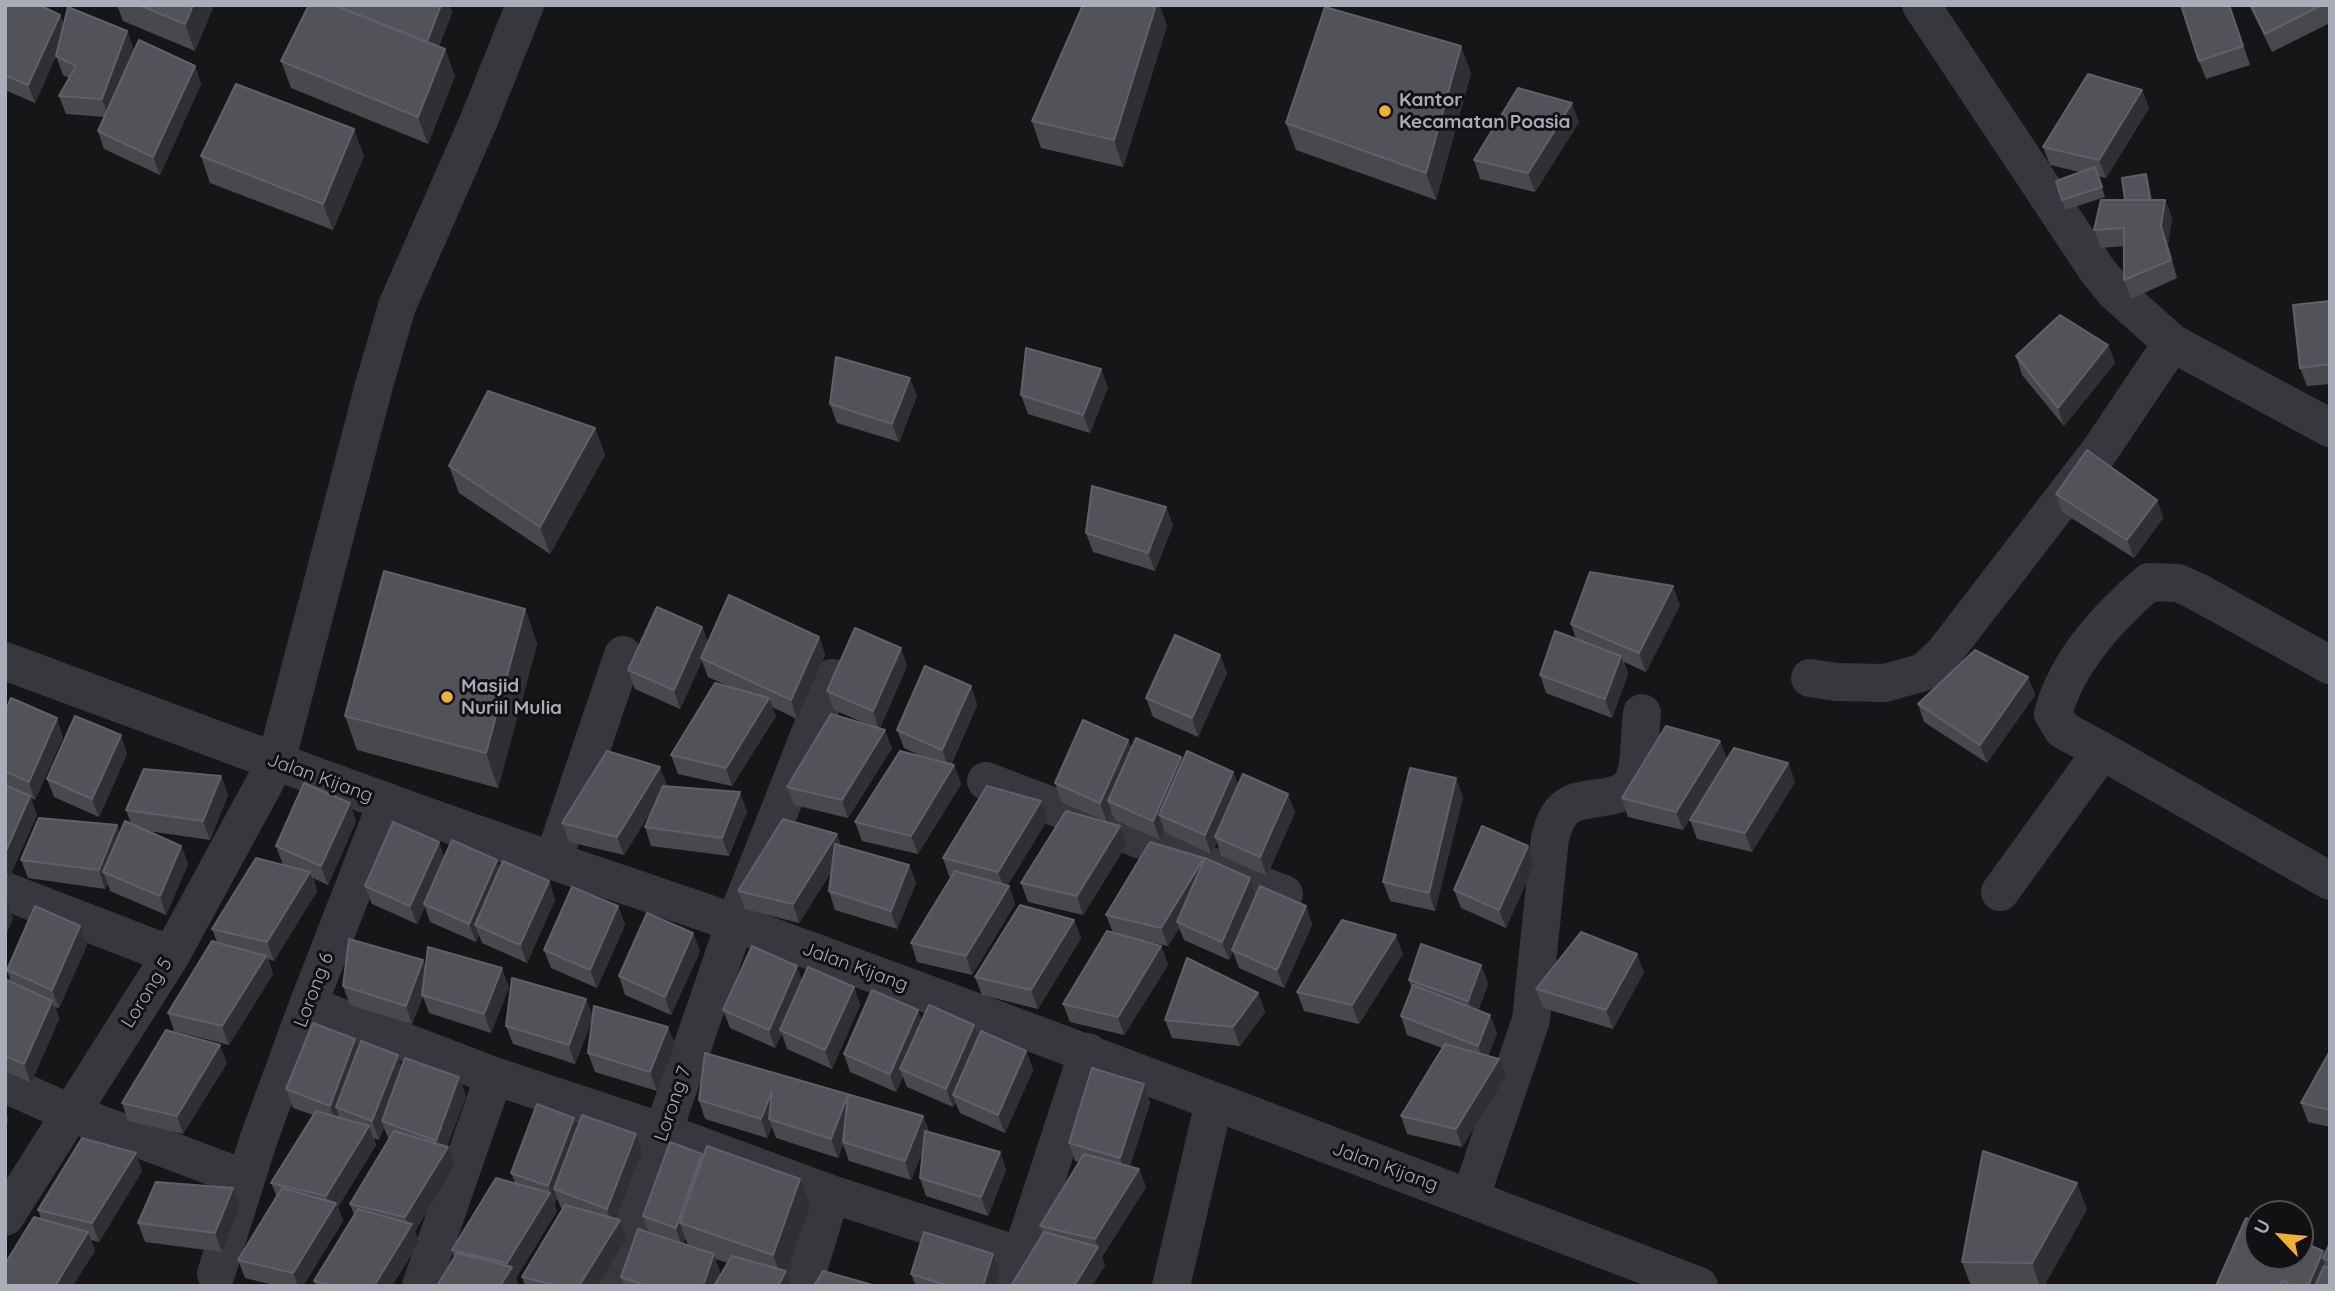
<!DOCTYPE html>
<style>
body{margin:0}
#map{position:relative;width:2335px;height:1291px;overflow:hidden;background:#161618;font-family:Quicksand,sans-serif}
canvas{display:block}
.frame{position:absolute;inset:0;border:7px solid #a8adb8;pointer-events:none}
.north{position:absolute;left:2244px;top:1200px;width:70px;height:70px;box-sizing:border-box;background:#111113;border:2px solid #4d4f55;border-radius:50%;rotate:296deg;font-size:19px;font-weight:700;line-height:28px;text-align:center;color:#a8adb8}
.north::after{content:'';display:block;margin:auto;width:24px;height:32px;background:#f2b134;clip-path:polygon(50% 0,100% 100%,50% 72%,0 100%)}
</style>
<div id="map">
<canvas width="2335" height="1291"></canvas>
<div class="frame"></div>
<div class="north">U</div>
</div>
<script>
const ctx = document.querySelector('canvas').getContext('2d');
ctx.lineJoin = 'round';
function strokePath(path, color, width, dash) { ctx.strokeStyle = color; ctx.lineWidth = width; ctx.lineCap = dash ? 'butt' : 'round'; ctx.setLineDash(dash || []); ctx.stroke(path); }
function paint(path, color) { ctx.fillStyle = color; ctx.fill(path, 'evenodd'); }
function label(font, color, halo, rows, align = 'center') {
  ctx.font = font + ' Quicksand,sans-serif'; ctx.lineWidth = 6; ctx.setLineDash([]); ctx.textBaseline = 'middle'; ctx.strokeStyle = halo; ctx.fillStyle = color; for (const [text, x, y, turn = 0] of rows) {
    ctx.save(); ctx.translate(x, y); ctx.rotate((+turn || 0) * Math.PI / 180); ctx.textAlign = isNaN(turn) ? turn : align; if (halo) ctx.strokeText(text, 0, 0); ctx.fillText(text, 0, 0); ctx.restore();
  }
}
strokePath(new Path2D(`
 M1921,5L2097,270L2114,291L2172,343L2330,428
 M5,661C167,721 328,782 491,839C573,869 657,895 740,925C1061,1042 1380,1164 1699,1286
 M1810,678L1836,682L1885,683L1924,672L1944,653L2101,449L2172,343
 M2102,751L2063,730L2053,714C2067,661 2108,617 2149,582L2178,583L2196,591L2330,665
 M986,781L1284,894
 M553,861L623,655
 M5,891L171,955
 M2000,892L2102,751L2330,881
 M308,1005L494,1076L663,1132L831,1194L1021,1256L1088,1052
 M5,1084L70,1113L246,1179
 M1470,1199L1531,1020L1550,838C1553,827 1556,817 1564,809C1583,791 1624,807 1635,777C1640,763 1640,730 1642,713
 M5,1217L171,955L276,762L373,389L397,306L479,120L525,5
 M216,1274L259,1138L308,1005L387,802
 M421,1286L494,1076
 M615,1286L663,1132L735,923L832,678
 M803,1286L831,1194
 M1010,1286L1021,1256
 M1171,1286L1214,1102`), '#37383d', 38);
paint(new Path2D(`
 M5,5L60,15L64,25L127,31L134,50L129,61L195,66L201,84L160,175L104,149L98,131L104,117L66,114L59,96L69,78L63,75L56,56L35,103L5,90Z
 M117,5H214L195,51L123,21Z
 M342,5H449L452,13L439,46L455,76L428,144L291,88L281,61L341,8Z
 M2230,5L2250,65L2206,79L2199,61Z
 M2249,5H2328L2330,11V23L2272,52Z
 M1167,26L1123,167L1041,148L1032,121Z
 M1471,73L1436,200L1296,150L1286,123Z
 M2142,90L2149,108L2106,178L2098,176L2105,197L2065,210L2056,181L2080,172L2050,165L2043,147Z
 M1579,122L1535,192L1480,179L1474,160Z
 M201,156H364L333,230L210,183Z
 M2149,184L2152,200H2165L2172,218L2168,244L2177,278L2131,299L2124,280V246L2101,248L2094,230L2125,200Z
 M2330,301V384L2307,386L2300,368Z
 M2108,345L2115,363L2064,426L2022,375L2016,356Z
 M1108,387L1090,433L1028,414L1021,395Z
 M917,396L899,442L837,423L830,404Z
 M595,428L605,455L550,554L459,493L449,466Z
 M2056,494L2157,500L2163,518L2134,558L2062,512Z
 M1166,507L1173,525L1155,571L1093,552L1086,533Z
 M1680,605L1646,672L1624,662L1628,674L1612,718L1546,693L1540,675L1576,639L1571,624Z
 M525,609L537,644L498,788L357,750L345,716Z
 M702,627L708,643L819,637L825,655L797,719L772,707L776,716L732,786L678,774L671,755L730,687L708,677L702,661L680,709L635,689L628,670Z
 M1220,655L1227,673L1198,737L1153,717L1146,698Z
 M907,666L880,728L892,748L848,818L794,805L787,787L869,725L834,710L827,691Z
 M2028,677L2035,695L1987,763L1924,722L1918,704Z
 M971,686L977,705L951,765H954L961,784L918,854L862,841L855,822L923,757L904,748L897,730Z
 M5,712L63,737L35,800L31,798L37,815L9,878L5,877Z
 M1128,740L1131,748L1181,757L1183,761L1233,772L1238,785L1295,812L1267,876L1221,856L1217,842L1211,854L1166,833L1164,830L1160,840L1115,820L1111,811L1107,822L1061,802L1055,783Z
 M1720,741L1727,759L1683,830L1628,817L1622,798Z
 M127,754L99,817L54,797L47,779Z
 M1788,763L1795,782L1752,852L1697,839L1690,820Z
 M221,776L228,795L210,840L148,831L181,846L188,864L166,915L110,891L108,884L105,889L28,878L21,860L117,825L120,834L131,824L126,810Z
 M667,785V786L747,811L729,856L651,846L645,827L653,808L624,855L569,842L562,823Z
 M1463,797L1435,911L1390,901L1383,882Z
 M1048,819L1007,886H1009L1015,904L972,975L917,962L911,943L951,877L949,876L943,858Z
 M356,821L328,885L313,878L317,891L274,961L268,959L273,974L229,1045L174,1031L168,1013L217,942L212,929L283,865L276,846Z
 M1120,826L1127,844L1083,915L1028,902L1021,883Z
 M837,834L841,846L909,865L916,883L897,929L835,910L829,891L831,872L799,923L745,909L738,891Z
 M439,842L444,858L497,860L500,869L549,881L555,900L527,963L482,943L479,935L476,942L430,922L425,907L417,924L372,904L365,886Z
 M1528,846L1534,865L1506,928L1461,908L1454,890Z
 M1204,858L1205,859L1250,878L1257,895L1306,906L1312,925L1284,988L1239,968L1233,952L1229,960L1184,940L1179,928L1168,946L1123,936L1161,946L1168,965L1124,1035L1070,1022L1063,1004L1113,933L1106,915Z
 M618,906L625,925L597,988L551,968L544,950Z
 M1074,920L1081,938L1038,1009L982,995L975,977Z
 M693,933L700,951L671,1015L625,995L619,976Z
 M87,945L59,1008L55,1007L59,1019L31,1083L5,1071V983L11,982L7,970Z
 M1403,954L1359,1024L1304,1011L1297,992Z
 M1481,965L1488,984L1478,1011L1490,1015L1497,1033L1488,1056L1506,1077L1462,1147L1407,1134L1401,1116L1442,1048L1407,1035L1401,1016L1412,989L1409,980Z
 M425,966L509,987L491,1033L429,1013L423,997L412,1024L350,1005L343,986Z
 M1644,972L1613,1029L1543,1008L1536,989Z
 M802,981L854,987L860,1005L832,1069L787,1049L782,1034L775,1048L730,1028L723,1010Z
 M1258,993L1265,1012L1240,1046L1172,1038L1165,1020Z
 M586,999L593,1017L668,1027L675,1045L657,1091L595,1072L588,1053L592,1019L575,1064L513,1044L506,1026Z
 M922,1021L974,1025L979,1037L1026,1051L1033,1070L1005,1133L960,1113L955,1102L953,1107L907,1087L903,1077L896,1092L850,1072L844,1054Z
 M355,1039L358,1047L402,1066L459,1077L466,1096L447,1146L455,1165L415,1231L419,1242L392,1286H316L314,1281L354,1215L350,1204L389,1140L384,1128L379,1140L374,1138L376,1145L338,1207L343,1221L303,1286H277L245,1278L238,1260L277,1197L271,1183L313,1115L293,1108L286,1089Z
 M2330,1051V1127L2308,1122L2301,1103Z
 M227,1063L183,1134L128,1121L122,1103Z
 M1144,1084L1150,1103L1130,1166L1139,1169L1146,1187L1102,1257L1105,1266L1043,1234L1040,1226L1079,1162L1075,1161L1069,1143Z
 M699,1100L923,1116L929,1132L1000,1152L1006,1170L988,1216L926,1196L920,1178L923,1151L911,1180L849,1161L843,1144L838,1158L776,1138L772,1127L767,1138L705,1119Z
 M577,1128L642,1153L617,1219L620,1220L627,1239L597,1286H525L522,1277L563,1209L561,1208L557,1198L554,1205L557,1211L516,1278L518,1286H437L454,1257L452,1250L515,1183L511,1173Z
 M703,1157L810,1206L787,1272L792,1286H624L621,1277L649,1233L643,1216ZM685,1238L688,1245L683,1244ZM715,1259L728,1263L718,1281L720,1272Z
 M142,1171L99,1242L91,1240L95,1251L41,1219L38,1210Z
 M233,1188L240,1207L222,1252L145,1242L138,1223Z
 M2087,1209L2044,1286H1971L1962,1262Z
 M2330,1243V1286H2216L2324,1255Z
 M993,1254L1000,1272L996,1286H916L911,1274Z`), '#47494d');
paint(new Path2D(`
 M193,5H214L195,51L185,24Z
 M441,5H449L452,13L433,61L426,43Z
 M1156,5H1160L1167,26L1123,167L1114,140Z
 M60,15L67,33L35,103L28,85Z
 M127,31L134,50L109,117L102,99Z
 M1461,46L1471,73L1436,200L1426,173Z
 M445,49L455,76L428,144L418,117Z
 M195,66L201,84L160,175L153,157Z
 M2142,90L2149,108L2106,178L2099,160Z
 M1572,103L1579,122L1535,192L1528,173Z
 M354,129L364,156L333,230L323,204Z
 M2146,174L2149,184L2153,210L2150,200Z
 M2165,200L2172,218L2168,244L2177,278L2161,226Z
 M2108,345L2115,363L2064,426L2058,408Z
 M1101,369L1108,387L1090,433L1083,415Z
 M910,378L917,396L899,442L892,424Z
 M595,428L605,455L550,554L540,527Z
 M2157,500L2163,518L2134,558L2127,540Z
 M1166,507L1173,525L1155,571L1148,553Z
 M1673,586L1680,605L1646,672L1639,653Z
 M525,609L537,644L498,788L486,753Z
 M702,627L709,645L701,658L702,661L680,709L674,690Z
 M819,637L825,655L797,719L791,700Z
 M901,648L907,666L879,730L873,711Z
 M1220,655L1227,673L1198,737L1192,718Z
 M1621,656L1628,674L1612,718L1605,699Z
 M2028,677L2035,695L1987,763L1980,745Z
 M971,686L977,705L949,768L942,750Z
 M769,698L776,716L732,786L726,768Z
 M57,718L63,737L35,800L29,782Z
 M885,730L892,748L848,818L842,800Z
 M121,735L127,754L99,817L92,799Z
 M1128,740L1135,758L1108,801L1111,811L1107,822L1100,803Z
 M1720,741L1727,759L1683,830L1676,812Z
 M1181,757L1188,776L1159,815L1164,830L1160,840L1153,821Z
 M1788,763L1795,782L1752,852L1745,833Z
 M954,765L961,784L918,854L911,836Z
 M660,767L667,785L624,855L617,837Z
 M1233,772L1240,790L1215,837L1217,842L1211,854L1205,835Z
 M221,776L228,795L210,840L203,821Z
 M1456,778L1463,797L1435,911L1429,893Z
 M740,792L747,811L729,856L722,838Z
 M1288,794L1295,812L1267,876L1260,857Z
 M30,796L37,815L9,878L5,869V853Z
 M1041,801L1048,819L1005,890L998,872Z
 M350,803L356,821L328,885L321,866Z
 M117,825L124,843L103,872L108,884L105,889L99,870Z
 M1120,826L1127,844L1083,915L1077,896Z
 M837,834L843,852L799,923L793,904Z
 M439,842L445,861L424,904L425,907L417,924L410,906Z
 M181,846L188,864L166,915L160,896Z
 M1528,846L1534,865L1506,928L1499,910Z
 M1204,858L1211,876L1177,922L1179,928L1168,946L1161,928Z
 M497,860L504,879L475,925L479,935L476,942L469,924Z
 M909,865L916,883L897,929L891,911Z
 M310,872L317,891L274,961L267,942Z
 M1250,878L1257,897L1232,950L1233,952L1229,960L1222,942Z
 M549,881L555,900L527,963L520,945Z
 M1009,886L1015,904L972,975L966,956Z
 M6,899L13,918L5,938V902Z
 M618,906L625,925L597,988L590,970Z
 M1306,906L1312,925L1284,988L1277,970Z
 M1074,920L1081,938L1038,1009L1031,990Z
 M80,926L87,945L59,1008L52,990Z
 M693,933L700,951L671,1015L665,997Z
 M1396,935L1403,954L1359,1024L1352,1005Z
 M1161,946L1168,965L1124,1035L1118,1017Z
 M1637,954L1644,972L1613,1029L1606,1010Z
 M266,956L273,974L229,1045L222,1026Z
 M423,960L430,978L422,995L423,997L412,1024L406,1006Z
 M1481,965L1488,984L1475,1020L1468,1001Z
 M797,966L804,985L780,1030L782,1034L775,1048L769,1030Z
 M502,968L509,987L491,1033L484,1014Z
 M854,987L860,1005L832,1069L825,1050Z
 M1258,993L1265,1012L1240,1046L1233,1027Z
 M586,999L593,1018L575,1064L569,1045Z
 M52,1001L59,1019L31,1083L24,1064Z
 M918,1010L925,1029L900,1069L903,1077L896,1092L890,1074Z
 M1490,1015L1497,1033L1485,1065L1478,1046Z
 M974,1025L981,1044L953,1095L955,1102L953,1107L946,1089Z
 M668,1027L675,1045L657,1091L650,1072Z
 M355,1039L362,1058L336,1107L339,1117L336,1125L330,1106Z
 M220,1045L227,1063L183,1134L177,1116Z
 M1026,1051L1033,1070L1005,1133L998,1115Z
 M398,1055L405,1074L382,1121L384,1128L379,1140L372,1121Z
 M1499,1059L1506,1077L1462,1147L1456,1129Z
 M459,1077L466,1096L446,1150L448,1147L455,1165L415,1231L419,1242L392,1286H374L409,1228L405,1217L442,1157L436,1141Z
 M1144,1084L1150,1103L1127,1176L1120,1158Z
 M772,1091L769,1119L772,1127L767,1138L761,1119Z
 M848,1095L855,1113L838,1158L831,1139Z
 M5,1111L9,1120L5,1125Z
 M923,1116L930,1134L911,1180L905,1161Z
 M574,1118L580,1136L554,1189L557,1198L555,1205L548,1186Z
 M369,1126L376,1145L338,1207L343,1221L303,1286H298L293,1273L332,1210L326,1196Z
 M636,1134L642,1153L613,1228L607,1209Z
 M1000,1152L1006,1170L988,1216L981,1197Z
 M136,1153L142,1171L99,1242L92,1223Z
 M702,1154L709,1172L680,1223L685,1238L682,1246L676,1228Z
 M1139,1169L1146,1187L1102,1257L1095,1239Z
 M800,1179L810,1206L787,1272L792,1286H778L782,1279L773,1255Z
 M2077,1183L2087,1209L2044,1286H2040L2032,1263Z
 M233,1188L240,1207L222,1252L215,1233Z
 M550,1193L557,1211L516,1278L518,1286H500L510,1271L507,1263Z
 M620,1220L627,1239L597,1286H579Z
 M88,1232L95,1251L73,1286H55Z
 M1098,1247L1105,1266L1092,1286H1074Z
 M2323,1251L2326,1259L2323,1258L2328,1273L2323,1286H2308Z
 M714,1254L720,1272L716,1286H703Z
 M993,1254L1000,1272L996,1286H983Z`), '#2f3033');
const building = new Path2D(`
 M5,5H39L60,15L28,85L5,75Z
 M139,5H193L185,24Z
 M309,5H334L445,49L418,117L281,61Z
 M342,5H441L427,42L341,8Z
 M1083,5H1156L1114,140L1032,121Z
 M2181,5H2229L2243,46L2199,61Z
 M2251,5H2322L2265,34Z
 M68,7L127,31L102,99L59,96L76,66L56,56Z
 M1325,7L1461,46L1426,173L1286,123Z
 M139,40L195,66L153,157L98,131Z
 M2088,74L2142,90L2099,160L2043,147Z
 M236,84L354,129L323,204L201,156Z
 M1518,88L1572,103L1528,173L1474,160Z
 M2095,167L2102,187L2062,200L2056,181Z
 M2146,174L2150,200H2125L2122,178Z
 M2101,200H2165L2161,226L2171,260L2124,280V228L2094,230Z
 M2330,301V364L2300,368L2293,305Z
 M2060,315L2108,345L2058,408L2016,356Z
 M1026,348L1101,369L1083,415L1021,395Z
 M836,357L910,378L892,424L830,404Z
 M488,391L595,428L540,527L449,466Z
 M2087,450L2157,500L2127,540L2056,494Z
 M1092,486L1166,507L1148,553L1086,533Z
 M384,571L525,609L486,753L345,716Z
 M1590,572L1673,586L1639,653L1571,624Z
 M729,595L819,637L791,700L701,658Z
 M657,607L702,627L674,690L628,670Z
 M855,628L901,648L873,711L827,691Z
 M1555,631L1621,656L1605,699L1540,675Z
 M1175,635L1220,655L1192,718L1146,698Z
 M1975,650L2028,677L1980,745L1918,704Z
 M925,666L971,686L942,750L897,730Z
 M715,683L769,698L726,768L671,755Z
 M11,698L57,718L29,782L5,771V712Z
 M831,714L885,730L842,800L787,787Z
 M75,716L121,735L92,799L47,779Z
 M1083,720L1128,740L1100,803L1055,783Z
 M1666,726L1720,741L1676,812L1622,798Z
 M1136,738L1181,757L1153,821L1108,801Z
 M1734,748L1788,763L1745,833L1690,820Z
 M607,751L660,767L617,837L562,823Z
 M900,751L954,765L911,836L855,822Z
 M1187,751L1233,772L1205,835L1159,815Z
 M1410,768L1456,778L1429,893L1383,882Z
 M144,769L221,776L203,821L126,810Z
 M1243,774L1288,794L1260,857L1215,837Z
 M304,783L350,803L321,866L276,846Z
 M5,785L30,796L5,853Z
 M663,786L740,792L722,838L645,827Z
 M987,786L1041,801L998,872L943,858Z
 M1066,811L1120,826L1077,896L1021,883Z
 M39,818L117,825L99,870L21,860Z
 M783,819L837,834L793,904L738,891Z
 M125,821L181,846L160,896L103,872Z
 M393,822L439,842L410,906L365,886Z
 M1482,826L1528,846L1499,910L1454,890Z
 M452,840L497,860L469,924L424,904Z
 M1150,842L1204,858L1161,928L1106,915Z
 M835,844L909,865L891,911L829,891Z
 M256,858L310,872L267,942L212,929Z
 M1205,858L1250,878L1222,942L1177,922Z
 M503,861L549,881L520,945L475,925Z
 M955,871L1009,886L966,956L911,943Z
 M1260,886L1306,906L1277,970L1232,950Z
 M572,887L618,906L590,970L544,950Z
 M1020,905L1074,920L1031,990L975,977Z
 M35,906L80,926L52,990L7,970Z
 M647,913L693,933L665,997L619,976Z
 M1342,920L1396,935L1352,1005L1297,992Z
 M1107,931L1161,946L1118,1017L1063,1004Z
 M1581,932L1637,954L1606,1010L1536,989Z
 M349,939L423,960L406,1006L343,986Z
 M212,941L266,956L222,1026L168,1013Z
 M1421,944L1481,965L1468,1001L1409,980Z
 M752,946L797,966L769,1030L723,1010Z
 M428,947L502,968L484,1014L422,995Z
 M1187,958L1258,993L1233,1027L1165,1020Z
 M808,967L854,987L825,1050L780,1030Z
 M512,978L586,999L569,1045L506,1026Z
 M7,980L52,1001L24,1064L5,1056V983Z
 M1413,985L1490,1015L1478,1046L1401,1016Z
 M872,990L918,1010L890,1074L844,1054Z
 M929,1005L974,1025L946,1089L900,1069Z
 M594,1006L668,1027L650,1072L588,1053Z
 M313,1023L355,1039L330,1106L286,1089Z
 M166,1030L220,1045L177,1116L122,1103Z
 M981,1031L1026,1051L998,1115L953,1095Z
 M361,1041L398,1055L372,1121L336,1107Z
 M1445,1044L1499,1059L1456,1129L1401,1116Z
 M2330,1051V1110L2301,1103Z
 M705,1053L923,1116L905,1161L843,1142L848,1095L831,1139L769,1119L772,1091L761,1119L699,1100Z
 M405,1058L459,1077L436,1141L382,1121Z
 M1092,1068L1144,1084L1120,1158L1069,1143Z
 M537,1104L574,1118L548,1186L511,1173Z
 M316,1111L369,1126L326,1196L271,1183Z
 M582,1115L636,1134L607,1209L554,1189Z
 M394,1131L448,1147L405,1217L350,1204Z
 M925,1131L1000,1152L981,1197L920,1178Z
 M82,1138L136,1153L92,1223L38,1210Z
 M670,1142L702,1154L676,1228L643,1216Z
 M707,1146L800,1179L773,1255L680,1223Z
 M1983,1151L2077,1183L2032,1263L1962,1262Z
 M1084,1154L1139,1169L1095,1239L1040,1226Z
 M496,1178L550,1193L507,1263L452,1250Z
 M156,1182L233,1188L215,1233L138,1223Z
 M282,1188L336,1203L293,1273L238,1260Z
 M565,1205L620,1220L579,1286H559L522,1277Z
 M358,1209L412,1224L374,1286H335L314,1281Z
 M34,1217L88,1232L55,1286H5V1264Z
 M2246,1218L2258,1223V1256H2300V1241L2323,1251L2308,1286H2294L2282,1281L2280,1286H2216Z
 M638,1229L714,1254L703,1286H647L621,1277Z
 M924,1232L993,1254L983,1286H949L911,1274Z
 M1044,1232L1098,1247L1074,1286H1011Z
 M2330,1243V1261L2323,1258Z
 M457,1253L512,1267L500,1286H437Z
 M732,1256L786,1271L778,1286H714Z
 M2324,1266L2330,1269V1286H2315Z
 M823,1271L876,1286H814Z
 M2282,1281L2294,1286H2280Z`);
paint(building, '#525359');
strokePath(building, '#5f6168', 2);
for (const [x, y, r, color] of [
 [1385,111,7,"#f2b134"],
 [447,697,7,"#f2b134"]
]) { const dot = new Path2D(); dot.arc(x, y, r, 0, 2 * Math.PI); ctx.fillStyle = color; ctx.fill(dot); strokePath(dot, '#111113', 2.5); }
label('bold 19px', '#a8adb8', '#111113', [
 ["Kantor",1399,100],
 ["Kecamatan Poasia",1399,122],
 ["Masjid",461,686],
 ["Nuriil Mulia",461,708]
], 'left');
label('19px', '#a8adb8', '#111113', [
 ["Jalan Kijang",320,778,20],
 ["Jalan Kijang",855,967,20],
 ["Lorong 6",314,990,-69],
 ["Lorong 5",147,993,-58],
 ["Lorong 7",673,1104,-71],
 ["Jalan Kijang",1385,1167,20]
]);
</script>
